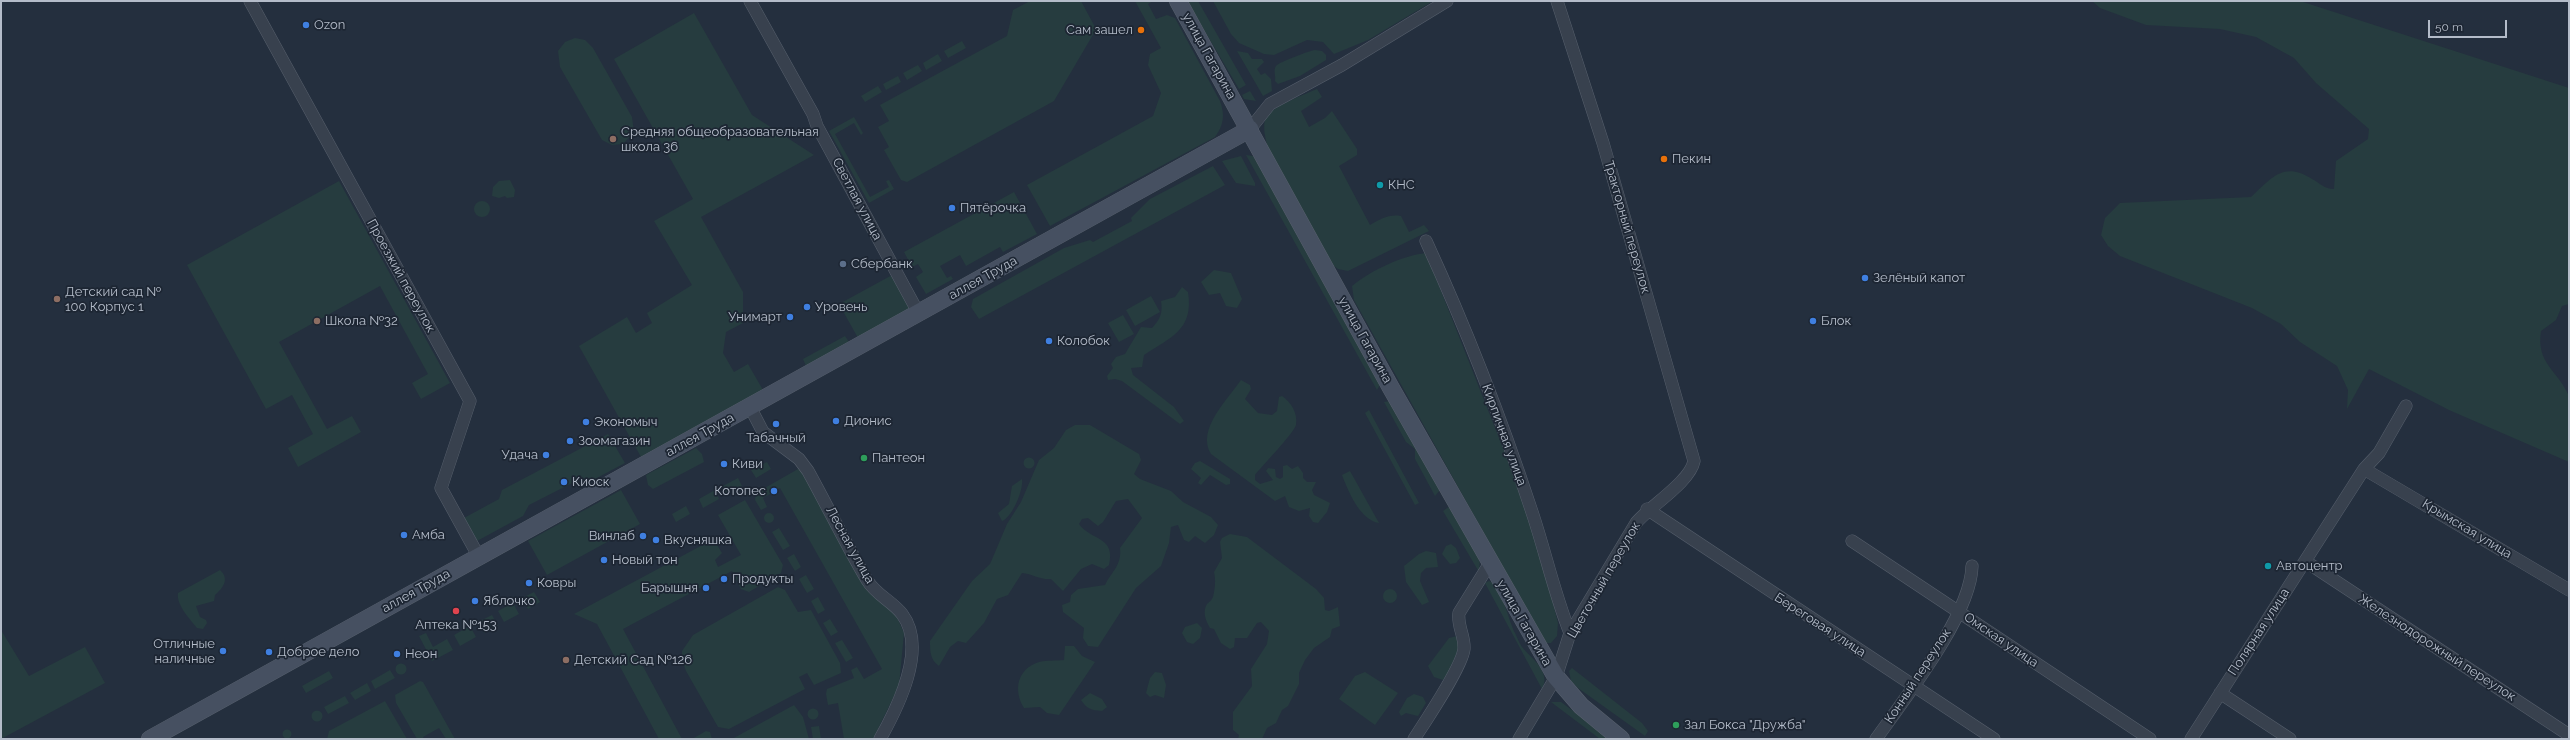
<!DOCTYPE html>
<meta charset="utf-8">
<style>
body{margin:0}
#map{position:relative;width:2570px;height:740px;overflow:hidden;background:#242f3e;font-family:Raleway,sans-serif}
canvas{display:block}
.frame{position:absolute;inset:0;border:2px solid #b4bcc9;pointer-events:none}
.scale{position:absolute;left:2428px;top:20px;width:79px;height:18px;box-sizing:border-box;border:2px solid #b4bcc9;border-top:0;padding-left:5px;font-size:12px;line-height:14px;white-space:nowrap;color:#b4bcc9;-webkit-text-stroke:3px #1d2633;paint-order:stroke}
</style>
<div id="map">
<canvas width="2570" height="740"></canvas>
<div class="frame"></div>
<div class="scale">50 m</div>
</div>
<script>
const ctx = document.querySelector('canvas').getContext('2d');
ctx.lineJoin = 'round';
function paint(path, color) { ctx.fillStyle = color; ctx.fill(path, 'evenodd'); }
function strokePath(path, color, width, dash) { ctx.strokeStyle = color; ctx.lineWidth = width; ctx.lineCap = dash ? 'butt' : 'round'; ctx.setLineDash(dash || []); ctx.stroke(path); }
function label(font, color, halo, rows, align = 'center') {
  ctx.font = font + ' Raleway,sans-serif'; ctx.lineWidth = 3.5; ctx.setLineDash([]); ctx.textBaseline = 'middle'; ctx.strokeStyle = halo; ctx.fillStyle = color; for (const [text, x, y, turn = 0] of rows) {
    ctx.save(); ctx.translate(x, y); ctx.rotate((+turn || 0) * Math.PI / 180); ctx.textAlign = isNaN(turn) ? turn : align; if (halo) ctx.strokeText(text, 0, 0); ctx.fillText(text, 0, 0); ctx.restore();
  }
}
paint(new Path2D(`
 M1030,1H1081L1095,27L1094,33L1054,101L907,182L901,180L884,150L889,147L878,127L889,121L880,105L1007,36L1013,10Z
 M1135,1H1153L1148,4L1156,19L1167,15L1175,18L1220,101C1225,115 1224,125 1215,137L1050,226L1027,185L1153,116L1161,93L1148,65L1150,54L1161,48Z
 M1187,1H1198L1246,85L1239,89Z
 M1213,1H1433L1368,40L1334,54L1323,42L1307,40L1274,55L1264,54L1239,43L1231,34Z
 M2092,1H2300L2569,88V304L2562,306L2556,320L2541,331C2536,363 2557,370 2568,394C2570,402 2569,450 2569,462L2449,410L2369,369L2347,409L2348,390L2337,366L2300,342L2281,324L2252,308L2120,256L2108,246L2101,235L2105,218L2120,203L2251,197C2272,178 2283,161 2312,179C2320,183 2324,189 2334,189L2336,161L2368,139L2369,129L2316,83L2294,58L2256,37L2220,29L2146,25L2100,8Z
 M694,13L752,115L814,155L701,217L743,292V323L726,332L723,353L734,372L748,364L763,390L641,457L579,346L627,317L636,333L652,323L647,313L692,285L654,221L693,199L614,59Z
 M575,38L585,40L593,48L632,117L634,132L623,144L612,145L602,140L560,67L558,51L565,42Z
 M962,41L966,48L948,58L944,51Z
 M1315,50L1322,51L1326,55V60L1300,76L1278,84L1275,81C1276,76 1273,70 1276,66C1279,62 1309,51 1315,50Z
 M1237,51L1248,53L1252,59H1262L1264,62L1257,69L1261,75L1265,73L1271,79L1272,91L1263,96Z
 M938,54L942,61L926,70L923,63Z
 M918,65L922,71L907,80L903,73Z
 M898,76L901,82L886,90L883,84Z
 M878,86L882,92L865,102L861,96Z
 M1317,89L1322,97L1301,111L1309,127L1325,118L1332,111L1357,149V155L1339,166L1370,225C1381,219 1388,214 1401,216L1409,232L1424,225L1429,231L1348,271L1338,269L1331,264L1268,149C1266,139 1261,125 1267,116C1274,106 1305,94 1317,89Z
 M1250,91L1256,101L1244,99L1242,95Z
 M854,117L863,133L861,135L854,123L835,134L870,197L889,187L886,181L889,180L894,189L869,203L829,131Z
 M1246,155L1253,156L1262,164L1381,383L1377,390Z
 M1241,156L1255,183V186L1236,183L1222,161Z
 M1213,166L1225,185L979,319L971,307L973,299L1064,248L1090,240L1093,242L1132,221L1131,218L1150,199Z
 M510,180L515,190L514,197L507,198L505,196L499,198L492,196L493,187L499,181Z
 M339,181L450,383L421,399L412,383L428,374L380,286L279,342L327,429L352,416L361,432L298,467L288,448L313,434L292,395L266,409L187,265Z
 M1014,192L1037,234L1003,252L1000,247L966,266L960,255L940,266L947,278L951,276L953,279L926,294L916,277L923,272L918,264L912,267L904,252Z
 M474 209a8 8 0 1 1 16 0a8 8 0 1 1-16 0Z
 M1426,253L1518,486L1537,540L1558,623L1557,636L1551,643H1545L1354,300L1352,286C1372,270 1401,256 1426,253Z
 M1214,270L1231,273L1242,299L1237,308L1226,306L1220,293L1209,295L1201,282Z
 M894,274L913,307L858,338L839,304Z
 M1182,287L1188,292C1194,330 1171,337 1144,355L1142,367L1131,368L1133,375L1174,407L1184,421L1180,424L1122,381L1115,379L1108,380L1107,376L1113,368L1111,364L1116,357L1125,354L1141,327L1152,328C1160,319 1163,313 1161,301L1175,297Z
 M1151,296L1160,312L1135,326L1126,310Z
 M1123,315L1134,334L1119,342L1108,323Z
 M845,336L849,342L806,366L803,359Z
 M1241,380L1250,385L1251,389L1245,399L1258,413L1272,415L1277,411L1279,397L1282,396C1291,402 1298,413 1296,425C1294,433 1262,466 1255,475V480L1260,484L1273,480L1266,471L1268,468L1275,469L1276,477L1280,479L1283,477V466L1287,465L1292,469L1298,466L1303,473V478L1307,482H1316L1312,490L1314,495L1330,503L1327,512L1318,523L1313,522L1309,516L1310,508L1299,511L1289,507L1285,496L1275,501L1211,454C1196,430 1227,400 1241,380Z
 M1390,401L1440,490L1435,496L1415,459V449L1406,442L1384,402Z
 M1369,410L1419,503L1415,505L1365,413Z
 M1075,425H1090L1139,454L1141,460L1134,474L1140,479L1171,491L1183,502L1211,517L1218,525L1214,535L1205,543L1195,536L1189,542L1184,540L1178,525L1171,527L1169,543L1161,566L1136,588L1098,647L1088,646L1083,638L1084,628L1063,612L1062,605L1070,602L1071,595L1078,589L1105,585C1112,571 1122,565 1120,548L1142,518L1128,499L1116,501L1103,522L1098,526L1088,518L1082,519L1079,524C1091,541 1116,536 1109,565L1104,569L1092,564L1081,569L1063,591L1051,579C1041,580 1032,574 1022,573L1008,595L997,599L984,623L966,643L958,641L950,647L939,666C930,660 930,651 930,641L972,581L990,564L1007,524L1021,502L1039,460L1054,448L1066,430Z
 M608,434L625,463L593,480H578L529,505L523,516L477,541L464,518L499,499L502,490Z
 M696,448L702,454L704,462L653,489L648,485L646,475Z
 M1023.5 463a5.5 5.5 0 1 1 11 0a5.5 5.5 0 1 1-11 0Z
 M1200,461L1230,479V484L1226,485L1210,475L1201,485L1198,483L1201,478L1191,469L1195,463Z
 M767,462L771,469L756,478L751,470Z
 M798,469L803,472L896,615L904,633L899,686L873,739H844L838,703L828,705L826,694L827,689L854,678L851,670L857,667L864,679L882,669L780,488L763,498L767,507L761,510L755,500L756,493Z
 M1350,471L1379,523C1360,520 1348,491 1342,475Z
 M738,478L742,486L725,495L721,487Z
 M1022,479C1024,489 1012,518 1002,521L998,513L1009,504L1012,486Z
 M621,490L640,524L547,575L528,541Z
 M715,490L719,499L703,508L699,499Z
 M745,500L783,565L781,573L749,592L741,589L732,571L623,629L682,739H659L597,624L574,614L710,541L714,540L722,553L715,560L718,567L741,555L718,515Z
 M686,506L690,514L676,522L672,514Z
 M1450,506L1480,559L1479,572L1443,511Z
 M764 518a5 5 0 1 1 10 0a5 5 0 1 1-10 0Z
 M779,528L790,546L783,550L772,532Z
 M1230,534L1247,537L1316,589L1324,598L1325,610L1329,611L1338,607L1340,626L1332,629L1330,637L1314,648L1305,660L1299,673V684L1288,706L1282,710L1276,723L1267,728L1262,739H1238L1239,735L1233,730V712L1252,686L1251,669L1267,644L1269,631L1261,622L1257,623L1247,638H1235L1234,647L1230,649L1221,643L1214,629L1210,628C1206,621 1202,612 1207,604C1209,602 1212,600 1213,597C1215,589 1216,580 1214,572L1222,558L1220,542L1222,538Z
 M1451,544L1456,548L1460,558L1456,563L1450,564L1442,554L1446,546Z
 M1426,551L1436,553L1438,567L1426,568L1421,573L1420,581L1429,602L1422,605L1406,582L1404,566L1419,554Z
 M794,554L801,567L795,571L787,558Z
 M220,570C230,579 223,588 215,595L214,601L196,606L200,617L206,620L207,623L203,629L197,628C190,619 176,605 178,593Z
 M806,575L814,589L807,593L799,579Z
 M1489,581C1501,584 1509,622 1515,633C1517,637 1519,643 1522,647C1530,657 1552,672 1542,689L1485,583Z
 M778,587L785,590L798,612L811,610L840,663L841,673L814,685L807,673L799,677L805,689L729,729L718,727L686,671L682,660V651L693,635Z
 M1383 596a7 7 0 1 1 14 0a7 7 0 1 1-14 0Z
 M534,592L540,602L528,609L522,598Z
 M818,597L825,610L818,614L811,601Z
 M513,603L519,614L504,622L498,611Z
 M492,615L498,626L484,633L478,622Z
 M830,619L838,632L831,636L823,623Z
 M1197,623L1202,628L1200,638L1193,644L1187,642L1182,633L1185,627Z
 M470,626L476,637L460,646L454,635Z
 M1,630L29,676L85,647L105,683L1,739Z
 M426,633L433,647L447,639L453,650L432,661L419,636Z
 M1457,636L1460,641L1454,664L1443,680L1434,677L1428,666L1449,638Z
 M842,640L853,658L846,662L835,643Z
 M1065,646H1074L1082,656L1095,662L1059,715L1047,713L1040,707L1024,708C1013,690 1017,669 1039,662C1046,660 1056,661 1064,660Z
 M395.5 669a5.5 5.5 0 1 1 11 0a5.5 5.5 0 1 1-11 0Z
 M1572,668L1642,723L1648,731L1645,736L1578,688L1571,681L1569,671Z
 M390,670L395,678L375,689L371,681Z
 M329,671L333,678L306,693L302,686Z
 M1155,672L1162,673L1166,685L1164,698L1155,695L1150,697L1146,693L1150,678Z
 M1365,672L1398,693L1375,725L1339,699L1355,676Z
 M420,681L423,682L455,739H446L439,728L423,737L424,739H417L396,703L395,695Z
 M367,683L371,691L355,700L350,693Z
 M1090,693L1102,699L1107,707L1102,711C1091,710 1087,709 1081,700Z
 M1414,694L1423,697L1426,703L1418,716L1406,713L1401,716L1399,712L1407,698Z
 M345,696L349,703L328,714L324,707Z
 M385,701L407,739H327L329,731Z
 M1551,702H1561L1611,739H1600Z
 M794,705L803,717L809,739H732Z
 M807.5 714a5.5 5.5 0 1 1 11 0a5.5 5.5 0 1 1-11 0Z
 M311.5 716a5.5 5.5 0 1 1 11 0a5.5 5.5 0 1 1-11 0Z
 M819,726L821,739H813L811,727Z
 M282.5 734a4.5 4.5 0 1 1 9 0a4.5 4.5 0 1 1-9 0Z
 M706,731L710,732L712,739H692Z`), '#263c3f');
const street = new Path2D(`
 M250,1L470,401L441,488L479,557
 M750,1L813,114L817,126L919,314
 M1250,129L1270,104L1342,65L1447,1
 M1426,241C1466,328 1501,418 1531,509C1545,550 1554,593 1570,633
 M750,407L763,432L799,459L808,471C828,507 846,545 867,580C876,595 892,601 902,614C928,648 898,707 880,739
 M2364,469L2569,590
 M1647,509L1994,739
 M1852,541L2150,739
 M2305,561L2569,735
 M2220,693L2290,739
 M1414,739C1425,722 1462,667 1464,649C1465,636 1457,626 1459,613L1490,563
 M1519,739L1556,677L1570,633L1636,523C1650,506 1690,482 1694,461L1603,143L1557,1
 M1876,739C1905,698 1971,615 1972,566
 M2191,739L2364,469L2379,453L2406,406`);
const secondary = new Path2D(`
 M1178,1L1391,388L1556,677L1581,706L1621,739
 M150,739L1250,129`);
strokePath(street, '#565f6c', 13);
strokePath(secondary, '#565f6c', 18);
strokePath(street, '#38414e', 12);
strokePath(secondary, '#465061', 17);
for (const [x, y, r, color] of [
 [306,25,4,"#3f7fe0"],
 [1141,30,4,"#e8710a"],
 [613,139,4,"#8d6e63"],
 [1664,159,4,"#e8710a"],
 [1380,185,4,"#0f9aa8"],
 [952,208,4,"#3f7fe0"],
 [843,264,4,"#5c6f8a"],
 [1865,278,4,"#3f7fe0"],
 [57,299,4,"#8d6e63"],
 [807,307,4,"#3f7fe0"],
 [790,317,4,"#3f7fe0"],
 [317,321,4,"#8d6e63"],
 [1813,321,4,"#3f7fe0"],
 [1049,341,4,"#3f7fe0"],
 [836,421,4,"#3f7fe0"],
 [586,422,4,"#3f7fe0"],
 [776,424,4,"#3f7fe0"],
 [570,441,4,"#3f7fe0"],
 [546,455,4,"#3f7fe0"],
 [864,458,4,"#2e9e5b"],
 [724,464,4,"#3f7fe0"],
 [564,482,4,"#3f7fe0"],
 [774,491,4,"#3f7fe0"],
 [404,535,4,"#3f7fe0"],
 [643,536,4,"#3f7fe0"],
 [656,540,4,"#3f7fe0"],
 [604,560,4,"#3f7fe0"],
 [2268,566,4,"#0f9aa8"],
 [724,579,4,"#3f7fe0"],
 [529,583,4,"#3f7fe0"],
 [706,588,4,"#3f7fe0"],
 [475,601,4,"#3f7fe0"],
 [456,611,4,"#e0444e"],
 [223,651,4,"#3f7fe0"],
 [269,652,4,"#3f7fe0"],
 [397,654,4,"#3f7fe0"],
 [566,660,4,"#8d6e63"],
 [1676,725,4,"#2e9e5b"]
]) { const dot = new Path2D(); dot.arc(x, y, r, 0, 2 * Math.PI); ctx.fillStyle = color; ctx.fill(dot); strokePath(dot, '#1d2633', 1.5); }
label('13px', '#b4bcc9', '#1d2633', [
 ["Ozon",314,25],
 ["Сам зашел",1133,30,"right"],
 ["Средняя общеобразовательная",621,132],
 ["школа 36",621,147],
 ["Пекин",1672,159],
 ["КНС",1388,185],
 ["Пятёрочка",960,208],
 ["Сбербанк",851,264],
 ["Зелёный капот",1873,278],
 ["Детский сад №",65,292],
 ["100 Корпус 1",65,307],
 ["Уровень",815,307],
 ["Унимарт",782,317,"right"],
 ["Школа №32",325,321],
 ["Блок",1821,321],
 ["Колобок",1057,341],
 ["Дионис",844,421],
 ["Экономыч",594,422],
 ["Табачный",776,438,"center"],
 ["Зоомагазин",578,441],
 ["Удача",538,455,"right"],
 ["Пантеон",872,458],
 ["Киви",732,464],
 ["Киоск",572,482],
 ["Котопес",766,491,"right"],
 ["Амба",412,535],
 ["Винлаб",635,536,"right"],
 ["Вкусняшка",664,540],
 ["Новый тон",612,560],
 ["Автоцентр",2276,566],
 ["Продукты",732,579],
 ["Ковры",537,583],
 ["Барышня",698,588,"right"],
 ["Яблочко",483,601],
 ["Аптека №153",456,625,"center"],
 ["Отличные",215,644,"right"],
 ["наличные",215,659,"right"],
 ["Доброе дело",277,652],
 ["Неон",405,654],
 ["Детский Сад №126",574,660],
 ["Зал Бокса \"Дружба\"",1684,725]
], 'left');
label('13px', '#b4bcc9', '#1d2633', [
 ["улица Гагарина",1209,56,61],
 ["Светлая улица",857,199,62],
 ["Тракторный переулок",1627,227,74],
 ["Проезжий переулок",401,276,61],
 ["аллея Труда",983,278,-29],
 ["улица Гагарина",1365,340,61],
 ["аллея Труда",700,435,-29],
 ["Кирпичная улица",1504,435,70],
 ["Крымская улица",2467,529,31],
 ["Лесная улица",850,545,61],
 ["Цветочный переулок",1604,580,-60],
 ["аллея Труда",416,591,-29],
 ["улица Гагарина",1524,623,60],
 ["Береговая улица",1820,625,33],
 ["Полярная улица",2259,632,-57],
 ["Омская улица",2001,640,34],
 ["Железнодорожный переулок",2437,648,33],
 ["Конный переулок",1918,676,-57]
]);
</script>
